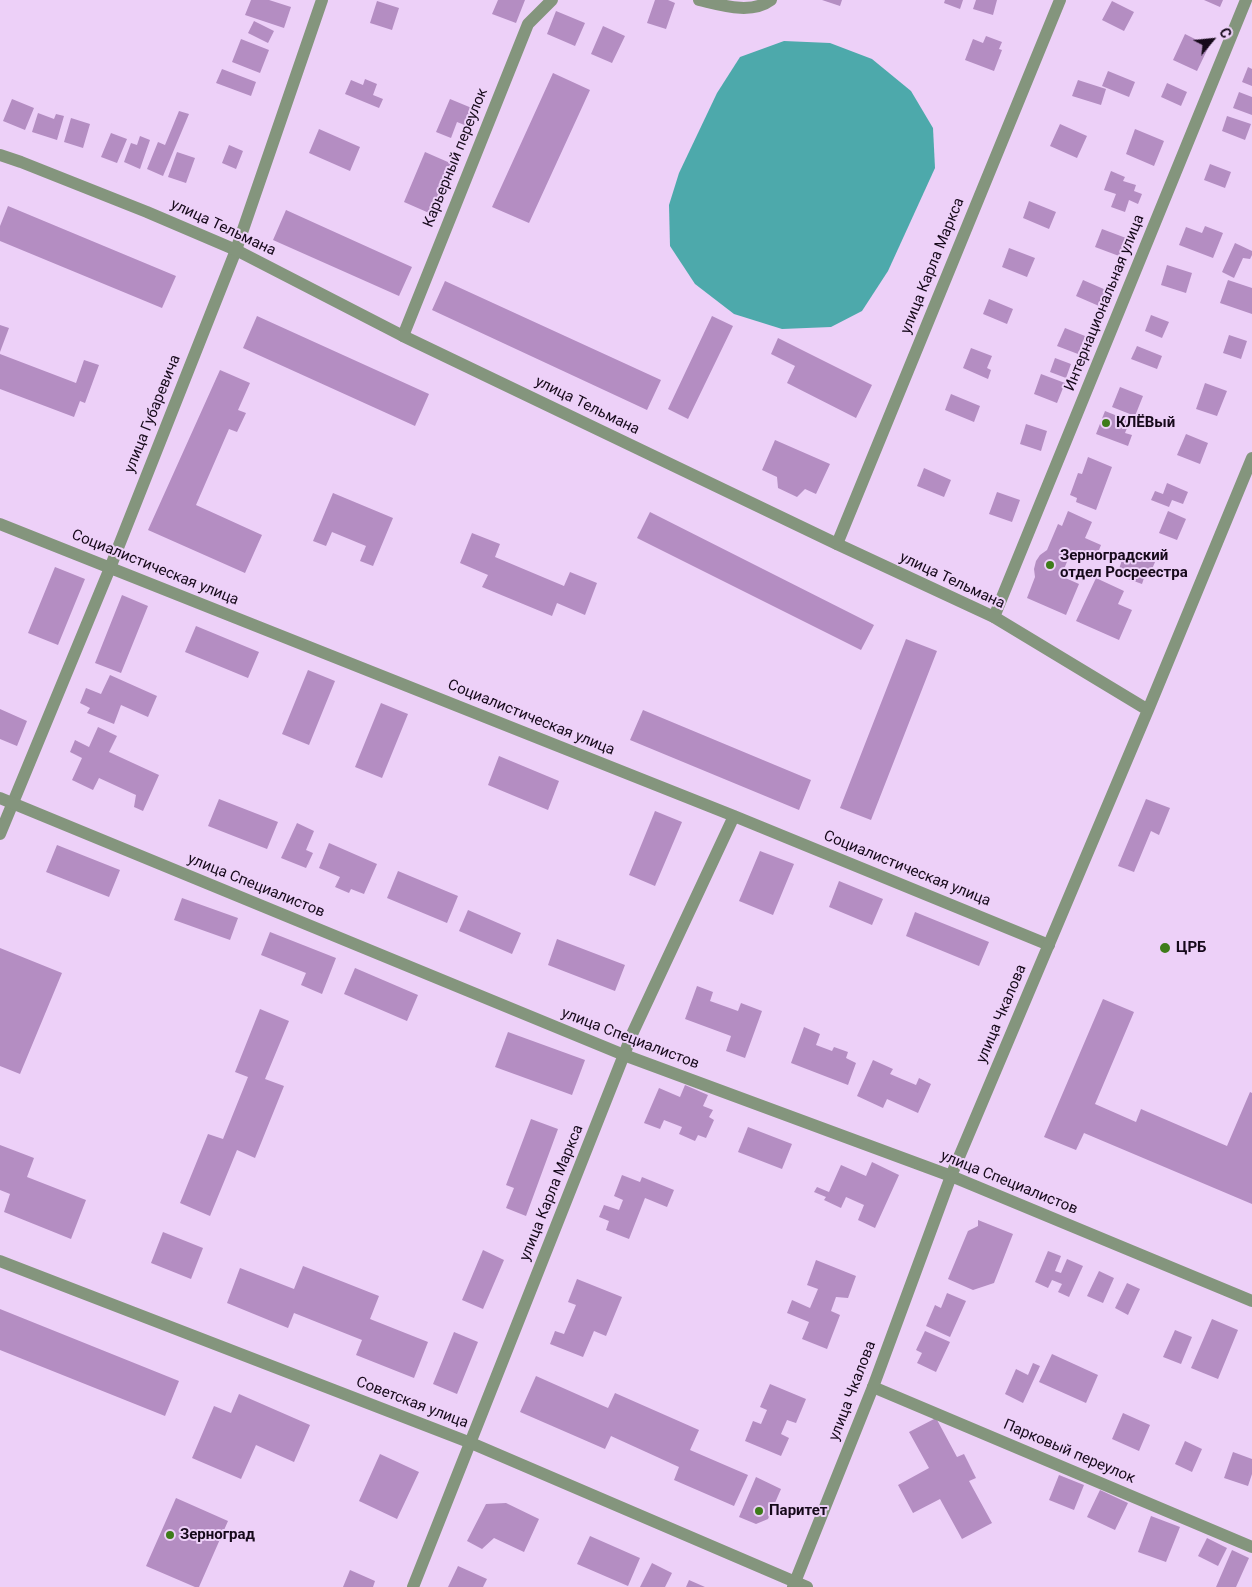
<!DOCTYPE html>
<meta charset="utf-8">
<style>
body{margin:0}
#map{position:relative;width:1252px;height:1587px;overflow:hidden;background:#edd0f8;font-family:Roboto,sans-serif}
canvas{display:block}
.north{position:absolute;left:1187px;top:15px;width:50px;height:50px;-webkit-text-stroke:4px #edd0f8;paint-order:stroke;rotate:62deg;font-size:14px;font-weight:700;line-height:20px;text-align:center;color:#16091a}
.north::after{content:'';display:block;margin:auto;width:18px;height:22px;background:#16091a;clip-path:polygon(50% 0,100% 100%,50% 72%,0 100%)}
</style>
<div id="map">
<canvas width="1252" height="1587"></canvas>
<div class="north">С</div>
</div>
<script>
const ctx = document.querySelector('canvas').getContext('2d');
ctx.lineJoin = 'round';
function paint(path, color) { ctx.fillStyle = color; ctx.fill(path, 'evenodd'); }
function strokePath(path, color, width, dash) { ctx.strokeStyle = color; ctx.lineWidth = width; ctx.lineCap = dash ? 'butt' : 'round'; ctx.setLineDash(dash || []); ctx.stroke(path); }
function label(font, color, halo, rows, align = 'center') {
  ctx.font = font + ' Roboto,sans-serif'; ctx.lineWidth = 4; ctx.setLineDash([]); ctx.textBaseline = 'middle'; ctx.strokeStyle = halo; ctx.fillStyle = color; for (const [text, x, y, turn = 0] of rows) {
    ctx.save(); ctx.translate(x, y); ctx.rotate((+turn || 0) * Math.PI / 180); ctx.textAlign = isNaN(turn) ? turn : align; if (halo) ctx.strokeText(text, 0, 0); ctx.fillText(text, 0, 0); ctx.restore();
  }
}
paint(new Path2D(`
 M784,41L830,43L872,59L911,91L933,128L935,168L888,271L862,311L831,327L782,329L734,314L695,284L670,246L669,205L679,173L717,93L740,57Z`), '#4da9ab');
paint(new Path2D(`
 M251,0H269L291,7L284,28L245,15Z
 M498,0H525L516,23L492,14Z
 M655,0H668L675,3L666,29L647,23Z
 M822,0H842L840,6Z
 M945,0H963L960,9L944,3Z
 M976,0H997L993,15L973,9Z
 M1204,0H1223L1220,7Z
 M377,1L399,8L392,30L370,23Z
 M1112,1L1134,12L1124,31L1102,20Z
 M556,11L585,23L575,46L547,34Z
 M254,21L274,31L268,43L248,33Z
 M603,26L625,36L612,63L591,54Z
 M1185,34L1209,46L1197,71L1173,60Z
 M986,36L1002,42L999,49L1002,50L994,71L965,60L973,39L983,43Z
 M241,39L269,50L260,73L232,62Z
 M1248,67L1252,69V86L1242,82Z
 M222,69L256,82L251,96L216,83Z
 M1108,71L1135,82L1129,97L1102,86Z
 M553,73L590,90L529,223L492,207Z
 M365,79L377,84L373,95L383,99L379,108L345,94L351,80L363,85Z
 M1078,80L1106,89L1101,105L1072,96Z
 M1167,83L1187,92L1181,106L1161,97Z
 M1239,92L1252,97V115L1233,108Z
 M12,99L34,108L25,130L3,121Z
 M450,99L479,111L472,128L457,122L451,138L436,132Z
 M179,111L189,114L163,176L147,169L158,142L165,145Z
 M38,113L54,119L56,114L64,116L57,140L32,132Z
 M1227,116L1251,124L1245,140L1222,131Z
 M71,118L90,124L83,148L64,142Z
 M1060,124L1087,136L1077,158L1050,146Z
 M319,129L360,147L350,171L309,153Z
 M1135,129L1164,141L1154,166L1126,154Z
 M111,133L127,139L117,163L101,157Z
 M140,136L150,140L140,169L124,162L131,143L137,145Z
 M229,145L243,151L236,169L222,163Z
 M177,152L195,158L186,183L168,177Z
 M425,152L457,166L436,216L404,202Z
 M1210,164L1231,172L1225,188L1204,180Z
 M1111,171L1125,177L1123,181L1136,185L1134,191L1142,194L1138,204L1129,200L1125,212L1111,207L1116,194L1104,190Z
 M1029,201L1056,212L1049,229L1023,218Z
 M8,206L176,276L162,308L0,241V226Z
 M286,210L412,267L399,296L273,240Z
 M1205,226L1223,233L1213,258L1179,245L1186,227L1202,233Z
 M1102,229L1126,238L1119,256L1095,247Z
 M1235,243L1252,251V255L1250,259L1243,258L1234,278L1222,272Z
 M1009,248L1035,258L1027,277L1002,267Z
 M1167,265L1192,273L1186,293L1161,285Z
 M1083,280L1106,290L1099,306L1076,296Z
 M1228,280L1252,288V314L1220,303Z
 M445,281L661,380L647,410L432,310Z
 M989,299L1013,309L1007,324L983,314Z
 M1151,315L1169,322L1162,338L1145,331Z
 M257,316L429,394L415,426L243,348Z
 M712,316L733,326L688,419L668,409Z
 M0,325L9,328L0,352Z
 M1065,328L1085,336L1078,354L1057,346Z
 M1229,335L1247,341L1241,359L1223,353Z
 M778,338L872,385L856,418L787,383L795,366L771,354Z
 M1137,346L1162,356L1157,369L1131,359Z
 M971,348L992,356L987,368L991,370L988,379L963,368Z
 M0,354L76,383L84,360L99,365L85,403L80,401L74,417L0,389Z
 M1055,358L1071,364L1066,378L1050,372Z
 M220,370L250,383L238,410L246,413L237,432L229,429L196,505L262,535L245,573L148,530Z
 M1041,374L1065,383L1057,403L1034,394Z
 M1205,383L1227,391L1217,416L1196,409Z
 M1120,387L1143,396L1135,416L1112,407Z
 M951,394L980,406L974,422L945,410Z
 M1105,411L1130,421L1125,433L1132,435L1128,446L1096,434Z
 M1026,424L1047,431L1041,451L1020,444Z
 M1186,434L1208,443L1200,464L1177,455Z
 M775,440L830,464L816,494L805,489L797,497L778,488L777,477L762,470Z
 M1088,457L1112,467L1096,510L1076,502L1077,498L1070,495L1078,473L1082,474Z
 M924,468L951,480L944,497L917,486Z
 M1167,483L1188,492L1183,504L1172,500L1169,507L1151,500L1155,491L1163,494Z
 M997,492L1020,500L1012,522L989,514Z
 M333,493L393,518L373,566L360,561L366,546L332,532L326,546L313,541Z
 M1068,511L1092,522L1085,538L1101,545L1095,560L1072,550L1061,576L1079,584L1066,615L1027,598L1035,577L1034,569L1036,561L1040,555L1047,550L1058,524L1062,526Z
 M1168,511L1186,519L1177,540L1159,533Z
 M650,512L874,625L861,650L637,538Z
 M472,533L500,544L495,557L564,586L570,572L597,583L585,615L557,603L552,616L482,587L488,575L460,563Z
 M1134,554L1155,562L1152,569L1156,570L1153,578L1145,575L1142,584L1117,575L1122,560L1130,563Z
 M55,567L85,579L58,645L28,633Z
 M1096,578L1124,591L1118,604L1132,610L1119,640L1076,621Z
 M122,595L148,606L121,673L95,663Z
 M196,626L259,652L248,678L185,652Z
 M906,639L937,651L871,820L840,808Z
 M308,670L335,681L309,745L282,734Z
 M110,675L157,696L148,717L121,705L114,724L87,713L90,708L80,703L86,688L101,694Z
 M381,703L408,714L382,778L355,767Z
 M0,709L27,721L17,746L0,739Z
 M643,710L811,780L799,810L630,740Z
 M98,727L117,736L109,752L159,775L143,811L134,807L136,795L99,778L93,790L72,780L82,758L70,752L75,740L89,747Z
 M499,756L559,781L548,810L488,785Z
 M219,799L278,822L267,849L208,826Z
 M1146,799L1170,808L1159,835L1151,831L1134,872L1118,866Z
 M655,811L682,822L655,886L629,875Z
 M297,823L314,831L306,850L313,853L306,868L281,858Z
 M329,843L377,864L364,894L351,889L349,893L335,887L340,877L319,868Z
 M57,845L120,870L109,897L46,872Z
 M760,851L794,864L773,915L739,901Z
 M398,871L458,896L447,923L387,898Z
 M839,881L883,899L872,925L829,907Z
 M182,898L238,918L230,940L174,920Z
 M468,910L521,933L512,954L459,931Z
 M915,912L989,942L979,966L906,936Z
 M270,932L336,958L322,994L301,985L306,973L261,955Z
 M557,939L625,965L615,991L548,965Z
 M0,948L62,973L20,1074L0,1066Z
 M355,968L418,995L407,1021L344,994Z
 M697,986L713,992L710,1001L738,1011L741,1003L762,1011L745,1058L726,1051L731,1036L685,1019Z
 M1103,999L1134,1012L1095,1104L1136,1122L1141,1109L1227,1146L1250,1092L1252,1093V1204L1084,1133L1076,1150L1044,1137Z
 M260,1009L289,1021L265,1079L284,1086L255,1158L237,1150L210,1216L180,1203L208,1134L223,1139L248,1077L235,1072Z
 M804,1027L820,1034L816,1045L832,1051L834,1047L848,1052L846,1058L856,1063L848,1085L791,1063Z
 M508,1032L585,1060L572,1095L495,1067Z
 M873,1060L893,1069L890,1074L916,1085L919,1078L931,1084L918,1113L887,1099L883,1108L857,1096Z
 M685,1085L708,1095L703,1106L713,1110L709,1117L714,1120L706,1138L698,1135L695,1141L679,1134L682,1127L664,1120L660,1129L644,1123L659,1088L680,1097Z
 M531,1119L558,1129L526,1216L506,1208L514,1188L506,1185Z
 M748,1127L792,1144L782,1169L738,1152Z
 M0,1145L34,1158L27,1177L86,1200L71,1239L4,1212L10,1194L0,1190Z
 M872,1162L899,1175L875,1228L858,1220L864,1205L846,1197L841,1208L824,1200L826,1197L814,1192L817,1187L829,1192L841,1165L866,1176Z
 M622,1175L640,1182L642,1177L674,1190L667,1207L645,1198L629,1239L606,1230L609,1221L599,1217L604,1205L619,1210L623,1200L614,1196Z
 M978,1220L1013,1234L994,1283L973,1290L948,1279L968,1231L978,1226Z
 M163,1232L203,1248L191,1279L151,1263Z
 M483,1250L504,1260L483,1309L462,1300Z
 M1048,1251L1061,1256L1055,1271L1061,1273L1067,1259L1083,1266L1069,1297L1058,1292L1062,1284L1052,1280L1048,1288L1035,1282Z
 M816,1260L856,1276L848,1298L836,1297L831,1311L840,1315L827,1349L802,1339L809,1322L787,1313L792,1300L810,1308L818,1289L807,1285Z
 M303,1266L379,1296L370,1319L428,1342L414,1378L356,1355L362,1340L294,1313L288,1328L227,1303L240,1268L294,1289Z
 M1099,1271L1114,1278L1103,1303L1087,1296Z
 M577,1279L622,1297L606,1336L594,1331L583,1357L550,1344L555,1331L564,1334L576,1305L568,1302Z
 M1127,1283L1140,1289L1128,1315L1115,1308Z
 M947,1293L966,1301L950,1337L926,1326L935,1305L941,1308Z
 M0,1309L179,1381L165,1416L0,1350Z
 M1212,1319L1238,1330L1218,1379L1191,1368Z
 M1175,1330L1192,1337L1181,1364L1163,1357Z
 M925,1331L950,1342L936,1372L917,1363L922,1353L916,1350Z
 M454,1332L478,1342L457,1394L433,1384Z
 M1052,1354L1098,1375L1086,1403L1039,1382Z
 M1033,1363L1040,1366L1023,1403L1005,1394L1016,1369L1028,1375Z
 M536,1376L608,1408L615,1393L699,1430L690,1450L748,1475L734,1506L674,1480L679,1467L611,1436L605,1449L520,1412Z
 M770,1384L806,1399L796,1423L787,1420L781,1434L789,1438L781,1456L745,1441L753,1421L761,1424L767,1410L760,1407Z
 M239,1394L310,1425L294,1462L256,1445L241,1479L192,1458L214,1406L231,1413Z
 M1123,1413L1150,1425L1139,1451L1112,1439Z
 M936,1418L957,1457L964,1454L976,1478L969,1481L992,1523L962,1539L940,1499L913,1513L898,1485L929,1468L909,1432Z
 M1185,1441L1202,1449L1192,1472L1175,1464Z
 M1233,1452L1252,1459V1474L1248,1486L1224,1478Z
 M380,1454L419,1472L397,1519L359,1501Z
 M1059,1475L1084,1485L1074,1510L1049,1500Z
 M756,1477L781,1489L768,1519L756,1524L739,1517Z
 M1100,1490L1128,1503L1115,1530L1087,1517Z
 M176,1498L228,1521L199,1587H195L146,1566Z
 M506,1503L539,1519L524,1552L494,1538L482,1549L467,1541L486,1504Z
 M1151,1516L1180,1527L1166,1562L1138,1552Z
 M590,1536L640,1558L628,1586L577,1564Z
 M1207,1538L1227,1548L1218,1566L1198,1556Z
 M1232,1550L1249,1558L1236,1587H1216Z
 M652,1563L672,1573L665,1587H640Z
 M458,1566L487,1579L483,1587H448Z
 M350,1570L375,1581L373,1587H343Z
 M689,1580L705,1587H686Z`), '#b48dc2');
strokePath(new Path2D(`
 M699,0C721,5 751,15 771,0
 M403,336L528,24L552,0
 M0,524L734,816L1049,945
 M837,544L1060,0
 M994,617L1246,0
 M0,834L110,568L236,250L322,0
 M873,1387L1252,1547
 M413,1587L633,1032L734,816`), '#84957d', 12);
strokePath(new Path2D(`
 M0,155L21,162L147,212L236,250L403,336L837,544L994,617L1148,710
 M0,798L624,1055L951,1176L1252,1301
 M0,1261L471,1443L807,1587
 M793,1587L873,1387L951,1176L1148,710L1252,458`), '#84957d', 12);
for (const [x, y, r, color] of [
 [1106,423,5,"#3e7c1a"],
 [1050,565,5,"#3e7c1a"],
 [1165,948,6,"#3e7c1a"],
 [759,1511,5,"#3e7c1a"],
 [170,1535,5,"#3e7c1a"]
]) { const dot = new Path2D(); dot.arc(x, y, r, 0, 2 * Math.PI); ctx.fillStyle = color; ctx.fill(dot); strokePath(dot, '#edd0f8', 2); }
label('15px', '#16091a', '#edd0f8', [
 ["Карьерный переулок",456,158,-68],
 ["улица Тельмана",223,228,25],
 ["улица Карла Маркса",933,266,-68],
 ["Интернациональная улица",1105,303,-68],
 ["улица Тельмана",587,406,26],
 ["улица Губаревича",153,414,-68],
 ["Социалистическая улица",155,568,22],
 ["улица Тельмана",952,581,25],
 ["Социалистическая улица",531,718,22],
 ["Социалистическая улица",907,869,22],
 ["улица Специалистов",256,886,22],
 ["улица Чкалова",1002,1014,-67],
 ["улица Специалистов",630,1039,21],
 ["улица Специалистов",1009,1183,22],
 ["улица Карла Маркса",552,1193,-68],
 ["улица Чкалова",853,1391,-69],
 ["Советская улица",412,1403,21],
 ["Парковый переулок",1069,1452,23]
]);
label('bold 15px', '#16091a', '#edd0f8', [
 ["КЛЁВый",1116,423],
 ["Зерноградский",1060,556],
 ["отдел Росреестра",1060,573],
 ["ЦРБ",1176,948],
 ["Паритет",769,1511],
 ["Зерноград",180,1535]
], 'left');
</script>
